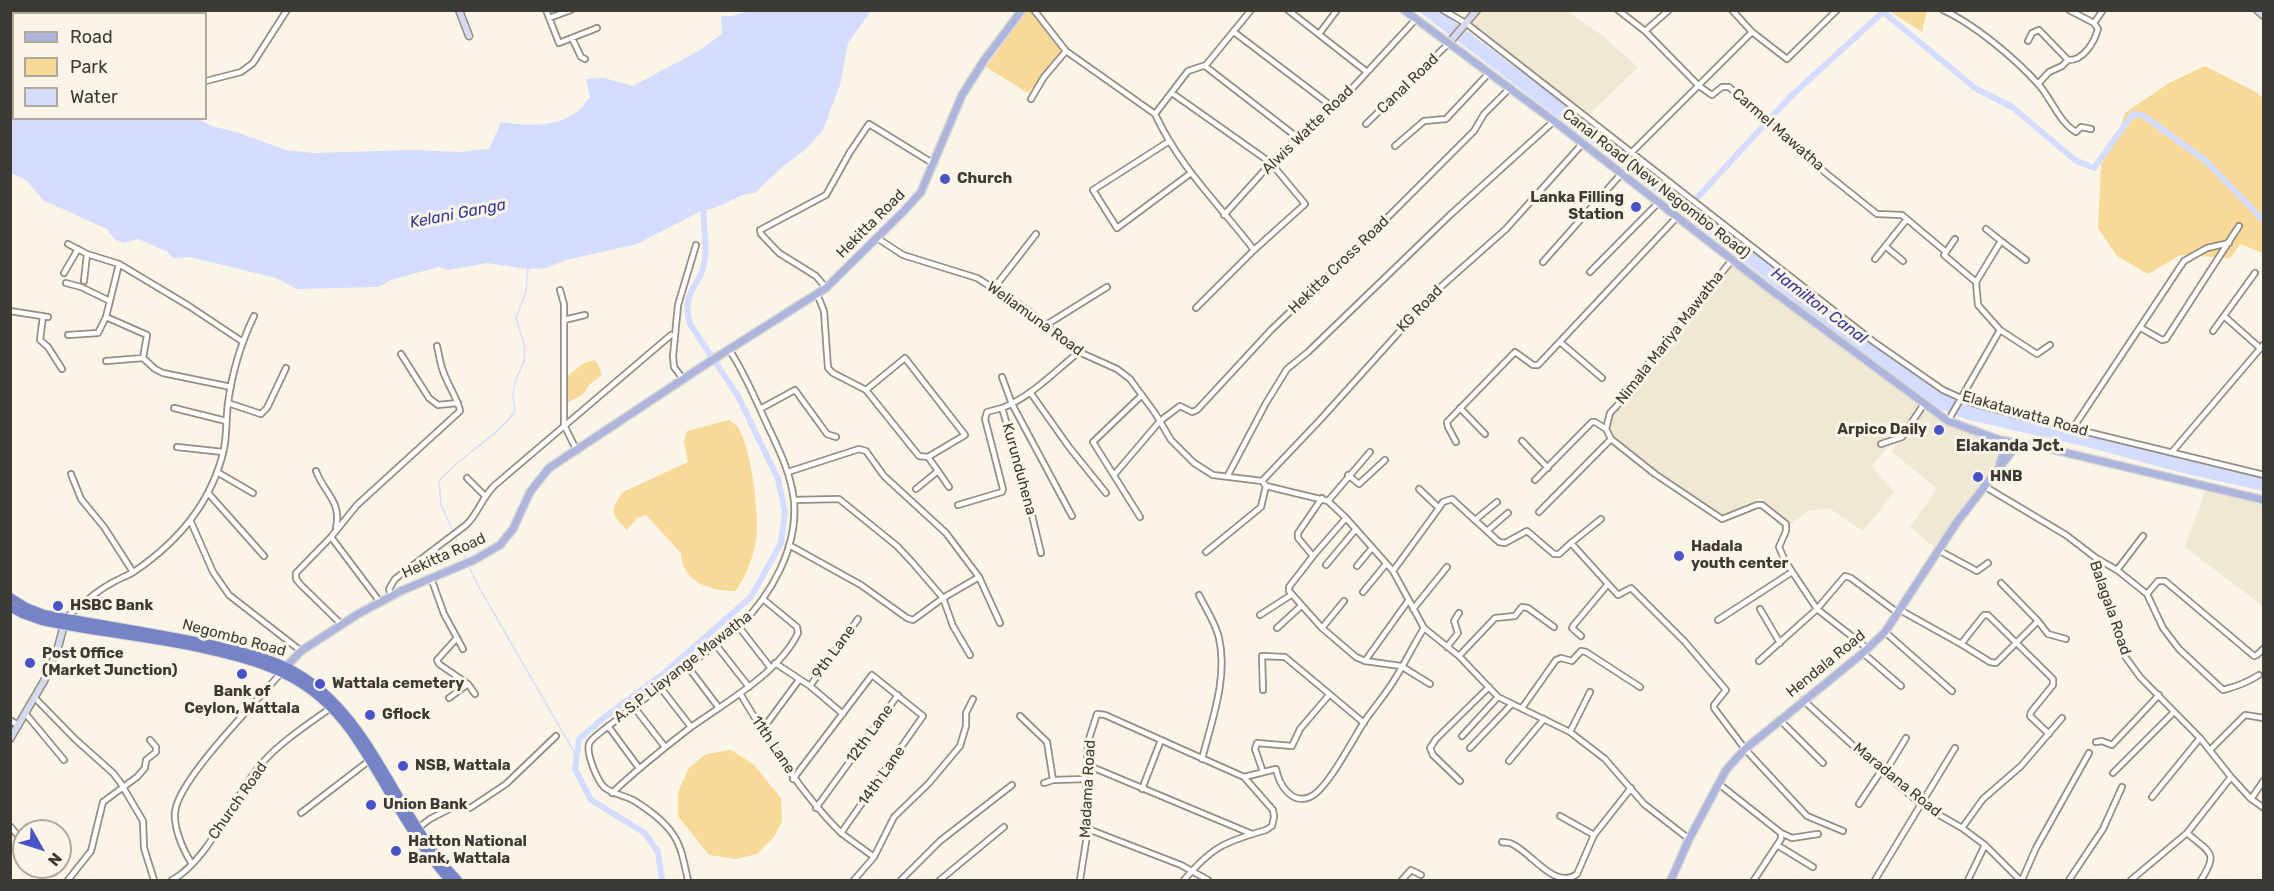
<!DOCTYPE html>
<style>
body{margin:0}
#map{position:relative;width:2274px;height:891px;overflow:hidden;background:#fbf5e7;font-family:Rubik,sans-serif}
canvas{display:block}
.frame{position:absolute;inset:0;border:12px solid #3c3a35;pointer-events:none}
.legend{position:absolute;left:12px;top:12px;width:195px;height:108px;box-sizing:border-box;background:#fbf5e7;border:2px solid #afaaa0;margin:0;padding:8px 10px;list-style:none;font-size:18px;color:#3c3a35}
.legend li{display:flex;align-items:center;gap:12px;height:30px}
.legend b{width:30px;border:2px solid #afaaa0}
.north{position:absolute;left:12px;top:819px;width:60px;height:60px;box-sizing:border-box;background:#fbf5e7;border:2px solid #afaaa0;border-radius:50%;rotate:129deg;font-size:16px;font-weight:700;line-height:24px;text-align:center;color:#3c3a35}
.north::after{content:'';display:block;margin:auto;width:21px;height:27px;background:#4953c8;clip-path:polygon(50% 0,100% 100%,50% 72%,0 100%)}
</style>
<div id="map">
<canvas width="2274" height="891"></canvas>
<div class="frame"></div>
<ul class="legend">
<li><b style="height:8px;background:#adb5dd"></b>Road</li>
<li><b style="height:16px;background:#f8d997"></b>Park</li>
<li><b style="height:16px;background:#d4dcff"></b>Water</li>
</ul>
<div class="north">N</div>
</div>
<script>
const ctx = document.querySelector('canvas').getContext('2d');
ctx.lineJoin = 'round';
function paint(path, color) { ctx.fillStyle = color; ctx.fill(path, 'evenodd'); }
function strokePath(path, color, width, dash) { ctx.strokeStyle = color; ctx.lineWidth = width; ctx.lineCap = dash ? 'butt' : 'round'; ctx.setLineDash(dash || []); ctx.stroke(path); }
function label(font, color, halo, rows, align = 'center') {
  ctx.font = font + ' Rubik,sans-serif'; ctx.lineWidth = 6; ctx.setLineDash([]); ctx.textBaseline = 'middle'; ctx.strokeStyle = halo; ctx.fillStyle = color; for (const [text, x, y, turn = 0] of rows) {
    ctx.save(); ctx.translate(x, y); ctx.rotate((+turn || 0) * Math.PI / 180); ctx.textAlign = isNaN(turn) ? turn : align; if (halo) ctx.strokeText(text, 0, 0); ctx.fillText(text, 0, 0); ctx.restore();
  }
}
paint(new Path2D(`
 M1482,11H1567L1603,36L1638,67L1588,116L1470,24Z
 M1733,264L1921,406L1872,466L1894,492L1863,531L1829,508L1807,511L1792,524L1760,498L1722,516L1657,472L1614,437L1609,429L1608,423L1613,415Z
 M1926,409L1957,429L1997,442L2000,453L1996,464L1935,548L1910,527L1937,489L1891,451Z
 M2206,488L2263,501V606L2185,547Z`), '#f1e8d3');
paint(new Path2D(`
 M1026,11H1030L1060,49L1061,53L1028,93L986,67Z
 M1889,11H1927L1922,32Z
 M2205,66L2254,91L2263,98V253L2240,244L2230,258L2180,255L2148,274L2117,256L2098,228L2101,164L2116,140L2125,113L2169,83Z
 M594,360L598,364L602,375L590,384L583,394L565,404V378L584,363Z
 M729,420C733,423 737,425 739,429C751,450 760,516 756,540C753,558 746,577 735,591C710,591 682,582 681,553L646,515L637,518L627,530C612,516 609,510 623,492L688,462L684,442L687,431Z
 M731,750L753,764L781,798L782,821L774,837L757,854L736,859L709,855L678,816V792L689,768L706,754Z`), '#f8d997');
paint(new Path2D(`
 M752,10L871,11L848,43L840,85L823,130L806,149L780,169L755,193C737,193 722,209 703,210L637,244L566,260L546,268L528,269L487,263L448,270L438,267L391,280L378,287L297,289L276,278L190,257L172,258L168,252L138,239L124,243L114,239L107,229L43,200L27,181L11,173V11H40L41,13L14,14V118L198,119L212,126L239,133L286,150L314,153L411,150L460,152L489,149L501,122C525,126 558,128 578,111C583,107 586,101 590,97L586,79L604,78L633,86L700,50L722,34L721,16H732Z
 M1418,11H1440L1594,126L1692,205L1894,358L1943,394L1967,406L2263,478V491L2183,473L2083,446L1965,419L1933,406L1890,376L1623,167Z`), '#d4dcff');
strokePath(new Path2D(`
 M466,560L441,505L439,481C462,453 495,440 515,411L513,395L515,382L524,361L525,348L516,318L526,291L528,269
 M468,565L480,589L577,757`), '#d4dcff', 1.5);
strokePath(new Path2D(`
 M1881,10L1975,88L2012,107L2075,160L2094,168L2133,114L2144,116L2206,161L2264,221
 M1697,198L1789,98L1883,12
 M662,880L658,852L645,833L591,800L575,769L579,739L601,720L663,674L751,597L781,543L785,512L778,479L738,396L690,324C680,288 702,289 705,258C707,240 702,220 704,202`), '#d4dcff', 6);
const street = new Path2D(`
 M72,10L75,14
 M546,10L559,43L597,28
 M1034,10L1066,51L1155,114
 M1288,10L1367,72
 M1443,10L1467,24L1874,342L1943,390L1972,403L2009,413L2264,475
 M1618,10L1645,31L1699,86L1712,95L1722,87H1729L1827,174L1877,214L1902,215L1946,252
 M1943,10C1974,24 2016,59 2039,85C2052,100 2059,122 2076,132L2081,127L2091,129
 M549,18L571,10
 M2094,23L2103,10
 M1645,31L1669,10
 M1234,32L1334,108
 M1752,32L1787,59L1837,10
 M1319,34L1337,10
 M572,38L581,57L585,59
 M2028,41L2032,33L2039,30L2068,60
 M1205,66L1298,138
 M206,81L241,72L253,63L287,10
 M2038,84L2049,72L2062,66L2068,60C2083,61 2094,43 2098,29L2094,23L2069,10
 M1172,93L1271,163L1305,204L1254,250
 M1031,99L1044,77L1066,51
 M1366,124L1449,43
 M1168,142L1093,190L1117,228L1191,173
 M1395,146L1424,121L1446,119L1489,73
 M1632,152L1752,32L1732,10
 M1224,215L1271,163L1306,130L1334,108L1416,19
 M877,238L903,255L977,278L1026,309L1079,352L1117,369L1130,379L1155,413L1171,440L1194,463L1213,475L1262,481L1266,486L1328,501L1346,518L1393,571L1424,628L1459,656L1498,697L1570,732L1605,759L1644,804L1689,839
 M2001,241L2026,260
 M68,244L87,254L119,264L189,306L243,342
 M1885,246L1903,261
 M1875,259L1907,219
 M1732,260L1648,364L1626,396L1610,413L1606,429L1611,439L1655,474L1722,519L1757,505H1762L1786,524V531L1779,547L1785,561L1817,609L1868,649
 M1543,262L1621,174
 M119,264L106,317L147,335L143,358L155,369L163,373L231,387
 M1590,272L1659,202
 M64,273L78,249
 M84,281L87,254
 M1976,282L2001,241L1986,229
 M66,283L81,287L110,301
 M826,288L816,276L779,253L761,234L760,230L826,195L850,152L869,124L934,164
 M994,288L1036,234
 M560,290L564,304V425L577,451
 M817,294L824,311L828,368L833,373L866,390L919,456L928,457L965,435L905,358L866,390
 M1196,308L1254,250C1219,204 1180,168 1155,114L1188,71L1206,65L1251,10
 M10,311L48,317
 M43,316L40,340L48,347L62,369
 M2224,316L2260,348
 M564,320L585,315
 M1046,325L1107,287
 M2141,328L2162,340L2166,339L2239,226
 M2000,330L2037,354L2050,345
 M2213,331L2255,273
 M68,335L98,333L106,317
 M1560,342L1602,378
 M401,354L429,398L438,405L458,403
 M106,361L143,358
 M1002,377L1012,404L1072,516
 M683,379L674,367L673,356L678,305L696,245
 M1030,392L1069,447L1106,493
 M228,403L261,414L267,408L286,368
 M174,408L226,421
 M1460,408L1485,434
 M760,409L795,390L827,434L836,437
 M1948,421L2000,330L1978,305L1976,282L1944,255L1955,239
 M2073,428L2184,261L2207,248L2229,243
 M1522,441L1548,468
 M1456,442L1448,427L1447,422L1515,352L1533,365H1538L1677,217
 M1881,444L1902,437L1924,404
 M177,447L223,452
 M2172,452L2264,344
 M316,471C324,493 342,501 336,528
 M938,471L949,487
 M217,472L253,493
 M788,472L859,449L866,451L884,476L946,533L979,577L1000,623
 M71,474L81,499L104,527L133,572
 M1114,475L1160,421L1180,406L1192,412L1197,410L1271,330L1366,239L1474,131L1484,114L1510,88
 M1228,475L1266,403L1287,369L1308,352L1450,215L1554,121
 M1348,475L1359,484L1385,460
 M467,478L485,496
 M1535,480L1592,422H1595L1606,429
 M1262,481L1320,420L1436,291L1506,229L1583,143
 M1984,486L2066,535L2096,558L2124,655L2140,677L2200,738L2231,777L2251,799L2264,808
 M916,489L938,471L928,457
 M1419,489L1439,508
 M209,494L264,556
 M794,500L839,499L897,546L912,562L943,598L953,626L970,655
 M1328,501L1370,452
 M958,505L1002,492L1003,489L985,419L987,412L1002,408
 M1539,512L1611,439
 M1140,517L1093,442L1142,395
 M1346,518L1313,556L1289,587V591L1322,628L1356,657L1365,661L1401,666L1430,684
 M1475,520L1497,502
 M191,522L213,572L229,595L301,651
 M1487,531L1508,513
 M331,537L380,602
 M1571,543L1601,519
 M789,545L861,585L907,618L913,620L943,598L979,577
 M1938,550L1977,571L1988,563
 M1206,552L1261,507L1266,486
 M1041,553L1024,482L1002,408C1031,397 1055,371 1079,352
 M1313,556L1298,538V533L1322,498
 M2096,558L2117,570L2147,594L2163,628L2179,649L2223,690C2235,687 2248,682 2259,675
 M1326,565L1356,529
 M1357,566L1372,548
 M2117,570L2143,536
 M1393,571L1439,508L1443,502L1452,499L1499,542L1505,543L1527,531L1554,554H1559L1571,543L1618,595L1631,588L1685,642L1726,690L1714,705V708L1745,749L1807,816L1843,831
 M431,578L444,614L463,649
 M1363,592L1386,564
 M2147,594L2158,581H2165L2254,656L2257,655L2264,648
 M1199,595C1206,609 1216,624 1219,638C1228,678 1212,720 1202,759
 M391,596L389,589L395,579L466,525C478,514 482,497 495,485L671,335
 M1413,609L1447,567
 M1760,609L1780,643
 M1900,610L1961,644L1984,615H1988L2053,679V685L2031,712L2030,716L2049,734
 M1260,615L1291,595
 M67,617C80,606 95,592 110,584C118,579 127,576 135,571C179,541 212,502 224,449C227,434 226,418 228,403C232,373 241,343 254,316
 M1718,620L1792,572
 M2038,621L2048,634L2066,639
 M341,624L301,585L296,579V573L331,537L357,505L460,411C460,404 446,381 443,371C440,363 439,354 437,346
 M739,627L770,667
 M1277,628L1301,606
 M1322,628L1344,601
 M1885,632L1952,691
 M1581,636L1572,628L1573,626L1608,584
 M456,639L437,660L439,664L468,684L475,694
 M1961,644L1990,662L1996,663L2038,621L2001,583
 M716,645L749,687
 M1447,647L1458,633L1454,621L1459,613
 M1863,653L1901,686
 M1459,656L1495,618L1515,616L1522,607L1528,608L1554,627
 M1365,661L1408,601
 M1759,661L1817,609L1845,576L1851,578L1898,613
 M775,663L810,686L843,714
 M688,667L719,708
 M810,686L858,619
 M660,687L691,727
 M1263,690L1262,656L1285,657L1364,723
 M741,695C771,745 800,792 841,833L923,716L872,675L793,779
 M35,698L75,739L113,773L120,782L143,821L144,848L154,880
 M449,698L468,684
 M1803,700L1881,771L1922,805L1962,828L1985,845L2020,880
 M634,707L665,747
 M1522,708L1556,660L1561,658L1572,661L1581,651L1586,652L1640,687
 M25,713L64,760
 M1020,716L1047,742L1053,780
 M10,720L18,725
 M1780,720L1823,763
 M608,726L639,768
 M762,730L799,680
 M1570,732L1590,692
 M1462,736L1498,697
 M2096,742L2102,741L2112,745L2159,695
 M1470,748L1512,704
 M2210,750L2245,715L2264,718
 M1509,761L1544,719
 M1087,765L1252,834
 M1263,772L1255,749L1257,743L1292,746L1300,729L1329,695
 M2113,773L2174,712
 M1884,774L1906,738
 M1244,777L1276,769C1279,784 1291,805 1310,797C1327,790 1353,739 1364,722C1374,707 1387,693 1396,677C1406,661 1414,644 1424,628
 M1460,781L1433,755L1430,748L1436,739L1489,687
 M1044,783L1053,780L1086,779
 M1719,784L1781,833V839L1754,880
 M1142,789L1161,740
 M612,793C637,769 664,748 691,727C726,702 779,673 798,633L797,627L763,599
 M2152,797L2200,738
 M2251,799L2264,780
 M1859,804L1881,771
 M816,808L898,695
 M301,813L370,760
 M1560,816L1594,835
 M10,826L24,843
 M418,828L430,819L459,804L470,808L506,784L556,736
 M1962,828L1983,799L2021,766L2062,718
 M1088,829L1181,865L1208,880
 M841,833L874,857L894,817L929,783L960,746L966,726V713L973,699
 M1781,833L1792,838L1818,834
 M2187,833C2210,853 2219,852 2201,880
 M1502,842C1506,843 1509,842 1512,844C1530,851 1555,891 1577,874L1594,835L1631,788
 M1777,845L1813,867
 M192,864C183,850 171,824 176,807C185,773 256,702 281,673
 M68,880L91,851L103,802L137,777L145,768L146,760L156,752V747L150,740
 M172,880C207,862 233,799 258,768C277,744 307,725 332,707
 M688,880C684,864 682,846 672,833C663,820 646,808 633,800C623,795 612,794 604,787C597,780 586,753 589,744C591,739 597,735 602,731L739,627C771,595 798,548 794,501C791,472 777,446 765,420C754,396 744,372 730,351
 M854,880L874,857
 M901,880L940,841L1012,785
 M940,880L1004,827
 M1080,880L1088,829L1086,779L1088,742L1097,714L1105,715L1244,777L1273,810L1274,817L1272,826L1266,830C1224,842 1212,847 1184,880
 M1402,880L1411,870L1421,875
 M1875,880L1955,748
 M1968,880L1985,845
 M2022,880L2036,848L2089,753
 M2069,880L2103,829L2122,787
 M2131,880L2187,833L2231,777`);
const secondary = new Path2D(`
 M459,10L469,36
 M2257,10L2264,16
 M1449,43L1477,10
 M10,739L44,681L57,651L65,621`);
const primary = new Path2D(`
 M1404,10L1554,121L1771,290L1948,421L2000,440L2046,448L2264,500
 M2000,440L2004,451L2000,463
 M283,670L301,651L358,614L401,591L474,560L500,545L513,529L530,492L549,468L706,364L826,288L903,212L921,192L962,95L985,59L1022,10
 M1671,880L1689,839L1726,770L1745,749L1863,653L1885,632L1957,522L2013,450L2016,443`);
const highway = new Path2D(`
 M10,597L26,607L44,614C103,625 161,633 220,646C247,653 277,659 301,675C325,690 343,710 359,732C394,781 416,837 458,880
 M10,607L22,614L42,621C94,632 147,637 199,648C263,662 311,676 351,732C385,780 409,837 449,880`);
strokePath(street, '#958f83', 8);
strokePath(secondary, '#958f83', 9);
strokePath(primary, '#d8d8d7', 10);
strokePath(highway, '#d8d8d7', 10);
strokePath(street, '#fff', 4.5);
strokePath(secondary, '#d6daee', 6);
strokePath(primary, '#adb5dd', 7);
strokePath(highway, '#7683c6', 8);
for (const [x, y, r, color] of [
 [945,179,6,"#4953c8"],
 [1636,207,6,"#4953c8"],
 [1939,430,6,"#4953c8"],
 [1978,477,6,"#4953c8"],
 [1679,556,6,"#4953c8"],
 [58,606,6,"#4953c8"],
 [30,663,6,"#4953c8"],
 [242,674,6,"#4953c8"],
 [320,684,6,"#4953c8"],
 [370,715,6,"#4953c8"],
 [403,766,6,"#4953c8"],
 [371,805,6,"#4953c8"],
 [396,851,6,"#4953c8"]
]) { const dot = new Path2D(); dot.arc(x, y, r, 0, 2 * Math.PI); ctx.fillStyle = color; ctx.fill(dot); strokePath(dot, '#fbf5e7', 2); }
label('15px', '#3c3a35', '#fbf5e7', [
 ["Canal Road",1408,84,-44],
 ["Alwis Watte Road",1308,130,-44],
 ["Carmel Mawatha",1778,130,41],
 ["Canal Road (New Negombo Road)",1656,184,38],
 ["Hekitta Road",871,224,-45],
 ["Hekitta Cross Road",1339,265,-44],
 ["KG Road",1420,309,-46],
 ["Weliamuna Road",1035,319,36],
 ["Nimala Mariya Mawatha",1670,338,-52],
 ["Elakatawatta Road",2025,414,16],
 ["Kurunduhena",1019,469,75],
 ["Hekitta Road",444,556,-24],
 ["Balagala Road",2110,608,71],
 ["Negombo Road",234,638,15],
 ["9th Lane",834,652,-54],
 ["Hendala Road",1826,664,-39],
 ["A.S.P Liayange Mawatha",683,667,-38],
 ["12th Lane",870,734,-54],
 ["11th Lane",773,745,56],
 ["14th Lane",882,776,-55],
 ["Maradana Road",1897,780,39],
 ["Madama Road",1088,789,-87],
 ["Church Road",238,801,-55]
]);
label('bold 15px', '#3c3a35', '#fbf5e7', [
 ["Church",957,179],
 ["Lanka Filling",1624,198,"right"],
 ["Station",1624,215,"right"],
 ["Arpico Daily",1927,430,"right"],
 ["HNB",1990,477],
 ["Hadala",1691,547],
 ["youth center",1691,564],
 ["HSBC Bank",70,606],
 ["Post Office",42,654],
 ["(Market Junction)",42,671],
 ["Wattala cemetery",332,684],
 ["Bank of",242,692,"center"],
 ["Ceylon, Wattala",242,709,"center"],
 ["Gflock",382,715],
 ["NSB, Wattala",415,766],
 ["Union Bank",383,805],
 ["Hatton National",408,842],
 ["Bank, Wattala",408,859]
], 'left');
label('italic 16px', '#343a98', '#fbf5e7', [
 ["Kelani Ganga",458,214,-11],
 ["Hamilton Canal",1819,306,37]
]);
label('bold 16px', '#3c3a35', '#fbf5e7', [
 ["Elakanda Jct.",2010,446]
]);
</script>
